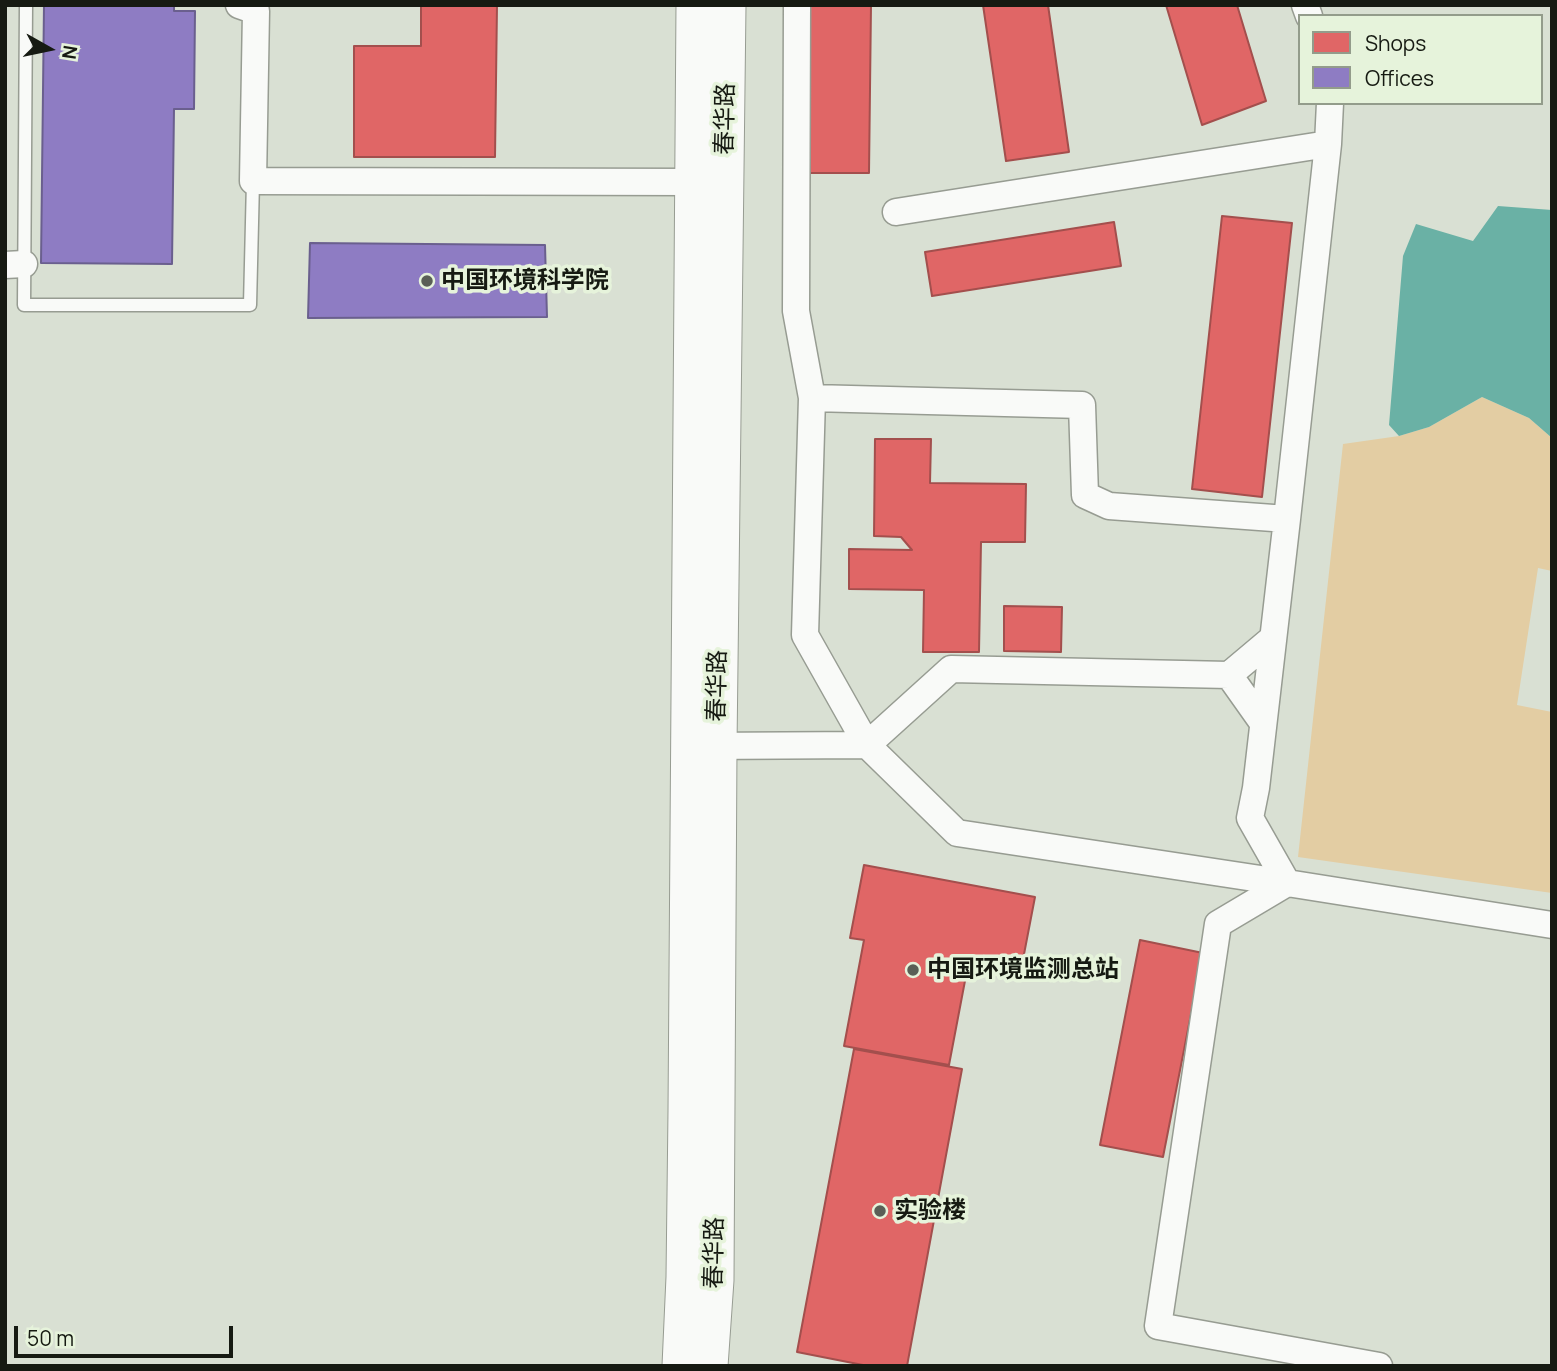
<!DOCTYPE html>
<meta charset="utf-8">
<style>
body{margin:0}
#map{position:relative;width:1557px;height:1371px;overflow:hidden;background:#d9e0d3;font-family:Manrope,sans-serif}
canvas{display:block}
.frame{position:absolute;inset:0;border:7px solid #161a12;pointer-events:none}
.legend{position:absolute;left:1298px;top:14px;width:245px;height:91px;box-sizing:border-box;background:#e6f3db;border:2px solid #939c8b;margin:0;padding:9px 12px;list-style:none;font-size:21px;color:#161a12}
.legend li{display:flex;align-items:center;gap:14px;height:35px}
.legend b{width:35px;border:2px solid #939c8b}
.north{position:absolute;left:14px;top:14px;width:70px;height:70px;-webkit-text-stroke:5px #e6f3db;paint-order:stroke;rotate:99deg;font-size:19px;font-weight:700;line-height:28px;text-align:center;color:#161a12}
.north::after{content:'';display:block;margin:auto;width:24px;height:32px;background:#161a12;clip-path:polygon(50% 0,100% 100%,50% 72%,0 100%)}
.scale{position:absolute;left:14px;top:1326px;width:219px;height:32px;box-sizing:border-box;border:4px solid #161a12;border-top:0;padding-left:9px;font-size:21px;line-height:24px;white-space:nowrap;color:#161a12;-webkit-text-stroke:5px #e6f3db;paint-order:stroke}
</style>
<div id="map">
<canvas width="1557" height="1371"></canvas>
<div class="frame"></div>
<ul class="legend">
<li><b style="height:19px;background:#e06666"></b>Shops</li>
<li><b style="height:19px;background:#8e7cc3"></b>Offices</li>
</ul>
<div class="north">N</div>
<div class="scale">50 m</div>
</div>
<script>
const ctx = document.querySelector('canvas').getContext('2d');
ctx.lineJoin = 'round';
function paint(path, color) { ctx.fillStyle = color; ctx.fill(path, 'evenodd'); }
function strokePath(path, color, width, dash) { ctx.strokeStyle = color; ctx.lineWidth = width; ctx.lineCap = dash ? 'butt' : 'round'; ctx.setLineDash(dash || []); ctx.stroke(path); }
function label(font, color, halo, rows, align = 'center') {
  ctx.font = font + ' Manrope,"Noto Sans SC",sans-serif'; ctx.lineWidth = 7; ctx.setLineDash([]); ctx.textBaseline = 'middle'; ctx.strokeStyle = halo; ctx.fillStyle = color; for (const [text, x, y, turn = 0] of rows) {
    ctx.save(); ctx.translate(x, y); ctx.rotate((+turn || 0) * Math.PI / 180); ctx.textAlign = isNaN(turn) ? turn : align; if (halo) ctx.strokeText(text, 0, 0); ctx.fillText(text, 0, 0); ctx.restore();
  }
}
paint(new Path2D(`
 M1482,397L1529,418L1552,438V571L1538,568L1517,705L1552,712V893L1298,857L1343,444L1399,436L1429,427Z`), '#e3cda3');
paint(new Path2D(`
 M1498,206L1552,210V438L1529,418L1482,397L1429,427L1399,436L1389,425L1403,256L1416,224L1473,241Z`), '#6ab1a5');
const shops = new Path2D(`
 M421,5H497L495,157H354V46H421Z
 M801,5H871L869,173H802Z
 M983,5H1048L1069,152L1006,161Z
 M1166,5H1237L1266,101L1202,125Z
 M1222,216L1292,223L1262,497L1192,489Z
 M1114,222L1121,266L932,296L925,252Z
 M875,439H931L930,483L1026,484L1025,542H981L979,652H923L924,590L849,589V549L912,550L901,537L874,536Z
 M1004,606L1062,607L1061,652L1004,651Z
 M864,865L1035,897L1020,975L968,965L949,1065L844,1046L864,940L850,938Z
 M1140,940L1203,953L1163,1157L1100,1145Z
 M854,1049L962,1069L907,1366H868L797,1352Z`);
paint(shops, '#e06666');
strokePath(shops, '#a34f4d', 2);
const offices = new Path2D(`
 M44,5H174V11H195L194,109H174L172,264L41,263Z
 M310,243L545,245L547,317L308,318Z`);
paint(offices, '#8e7cc3');
strokePath(offices, '#6a5f8e', 2);
const lane = new Path2D(`
 M26,5L24,305H250L253,181`);
const street = new Path2D(`
 M239,5L256,11L253,181L694,182
 M797,5L796,311L812,398
 M1305,5L1309,16
 M896,212L1328,144L1330,103
 M5,265L24,264
 M1287,519L1328,144
 M1263,723L1229,675L1273,638
 M701,746L867,745L951,669L1229,675
 M1287,883L957,833L867,745L805,635L812,398L1082,405L1085,495L1109,506L1287,519L1256,788L1250,818L1287,883L1552,925
 M1287,883L1218,924L1158,1326L1379,1366`);
const secondary = new Path2D(`
 M681,1366L685,1277L687,1111L695,5
 M709,1366L715,1280L718,746L727,5`);
strokePath(lane, '#979c92', 15);
strokePath(street, '#979c92', 29);
strokePath(secondary, '#979c92', 39);
strokePath(lane, '#f9faf8', 12);
strokePath(street, '#f9faf8', 26);
strokePath(secondary, '#f9faf8', 37);
for (const [x, y, r, color] of [
 [427,281,7,"#5a5f56"],
 [913,970,7,"#5a5f56"],
 [880,1211,7,"#5a5f56"]
]) { const dot = new Path2D(); dot.arc(x, y, r, 0, 2 * Math.PI); ctx.fillStyle = color; ctx.fill(dot); strokePath(dot, '#e6f3db', 2.5); }
label('24px', '#161a12', '#e6f3db', [
 ["春华路",726,119,-89],
 ["春华路",718,686,-89],
 ["春华路",715,1253,-89]
]);
label('bold 24px', '#161a12', '#e6f3db', [
 ["中国环境科学院",441,281],
 ["中国环境监测总站",927,970],
 ["实验楼",894,1211]
], 'left');
</script>
